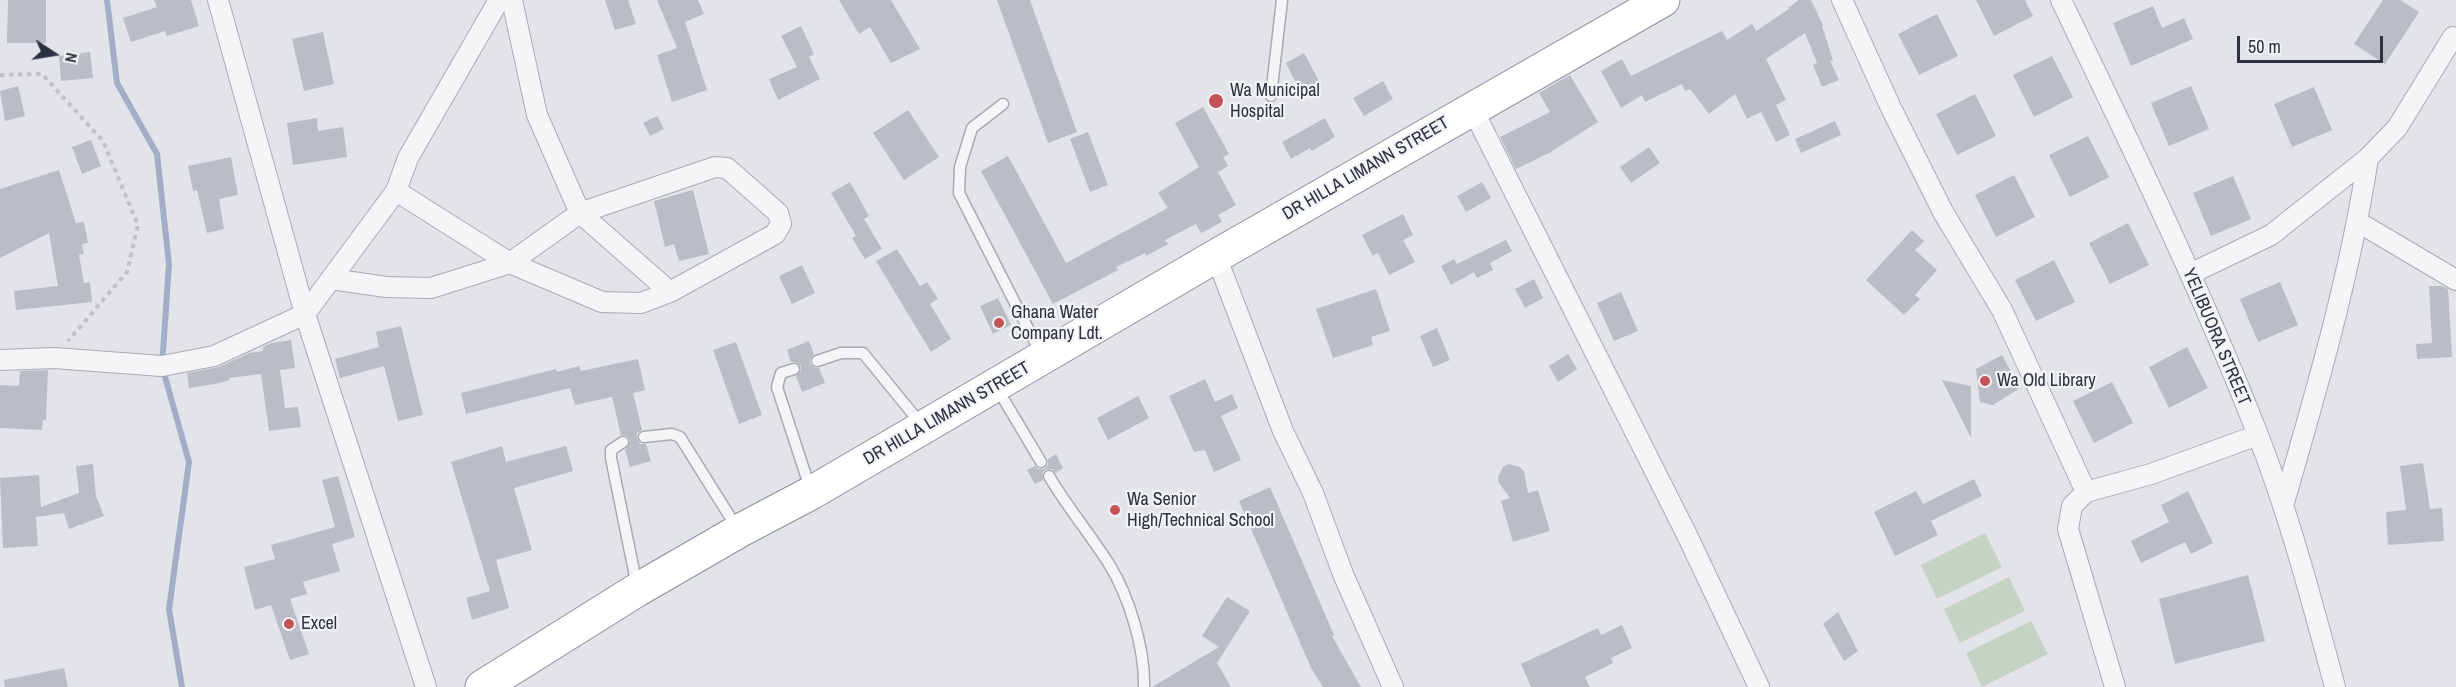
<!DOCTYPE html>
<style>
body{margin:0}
#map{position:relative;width:2456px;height:687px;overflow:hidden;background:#e2e4e9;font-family:"Archivo Narrow",sans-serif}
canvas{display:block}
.north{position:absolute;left:24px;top:24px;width:60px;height:60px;-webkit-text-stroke:4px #f2f3f7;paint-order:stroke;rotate:102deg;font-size:16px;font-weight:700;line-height:24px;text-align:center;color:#2c3140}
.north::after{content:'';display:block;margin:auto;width:21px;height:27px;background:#2c3140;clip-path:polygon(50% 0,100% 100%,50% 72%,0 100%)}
.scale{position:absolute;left:2237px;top:36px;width:146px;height:27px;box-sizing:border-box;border:3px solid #2c3140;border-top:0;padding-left:8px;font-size:18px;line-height:21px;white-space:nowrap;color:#2c3140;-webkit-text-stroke:4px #f2f3f7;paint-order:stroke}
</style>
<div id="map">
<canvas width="2456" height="687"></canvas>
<div class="north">N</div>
<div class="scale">50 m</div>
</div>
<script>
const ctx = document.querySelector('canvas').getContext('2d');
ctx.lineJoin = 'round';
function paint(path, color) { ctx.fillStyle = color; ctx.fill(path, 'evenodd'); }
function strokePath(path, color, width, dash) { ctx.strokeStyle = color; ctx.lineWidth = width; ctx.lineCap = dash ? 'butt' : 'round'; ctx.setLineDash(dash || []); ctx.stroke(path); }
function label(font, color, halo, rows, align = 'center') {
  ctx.font = font + ' "Archivo Narrow",sans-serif'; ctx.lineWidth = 4.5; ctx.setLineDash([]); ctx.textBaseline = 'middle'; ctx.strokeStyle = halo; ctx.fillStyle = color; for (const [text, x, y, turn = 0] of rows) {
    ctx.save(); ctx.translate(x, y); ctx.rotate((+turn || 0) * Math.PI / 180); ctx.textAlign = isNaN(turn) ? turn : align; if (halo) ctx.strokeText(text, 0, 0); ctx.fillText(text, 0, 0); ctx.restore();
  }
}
paint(new Path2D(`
 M1985,533L2002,567L1937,599L1921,565Z
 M2009,577L2025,611L1960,643L1944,609Z
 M2031,621L2048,654L1982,687L1966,653Z`), '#c6d2c4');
strokePath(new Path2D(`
 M107,0L117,83L157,154L169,264L162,366L189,462L169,609L182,687`), '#a1aec6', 6);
paint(new Path2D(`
 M8,0H46V43H7Z
 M154,0H191L199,26L167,36L165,31L131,42L123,18L157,7Z
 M605,0H628L636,24L615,30Z
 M657,0H698L704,14L685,22L707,90L672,102L657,55L677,48Z
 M839,0H891L920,49L891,63L870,27L859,34Z
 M997,0H1030L1077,132L1048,143Z
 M1799,0H1811L1823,25L1822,26L1833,60L1830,61L1839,80L1822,87L1813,65L1817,63L1805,33L1766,59L1786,100L1776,105L1790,135L1776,142L1761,112L1747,119L1735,94L1709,114L1690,89L1685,91L1682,84L1645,102L1642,95L1621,108L1601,71L1622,59L1631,76L1722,31L1727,40L1752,24L1756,31L1789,9L1788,8Z
 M1976,0H2025L2033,16L1994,36Z
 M2383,0H2400L2419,12L2385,64L2354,44Z
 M2153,6L2162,28L2184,18L2193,39L2131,66L2113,23Z
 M1937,14L1958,56L1919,75L1898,34Z
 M801,26L814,54L809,57L820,79L778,100L769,79L797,67L781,36Z
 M323,32L334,84L304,91L292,39Z
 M90,52L93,78L61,81L59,56Z
 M1304,53L1319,81L1300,91L1286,63Z
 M2052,56L2073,97L2034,117L2013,75Z
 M1570,75L1598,122L1549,153L1516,169L1500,137L1550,112L1539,93Z
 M1383,81L1393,99L1364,116L1353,98Z
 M18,86L25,116L5,121L0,91Z
 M2191,86L2209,129L2169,146L2151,103Z
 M2314,87L2332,130L2292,147L2274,104Z
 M1975,94L1996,136L1957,155L1936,114Z
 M1203,107L1229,154L1223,157L1228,166L1218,172L1236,205L1218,215L1222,222L1201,233L1196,224L1165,240L1168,244L1146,256L1145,253L1116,267L1118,270L1053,304L981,171L1008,156L1066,263L1168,208L1158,193L1199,167L1175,123Z
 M908,110L939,157L904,180L873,133Z
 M657,116L664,129L650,136L643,123Z
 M317,118L318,131L343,127L347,157L293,165L287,123Z
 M1325,118L1335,137L1312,151L1310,148L1291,159L1282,142Z
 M1835,121L1841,135L1801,153L1795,139Z
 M1088,132L1108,185L1090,192L1070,139Z
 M2088,136L2109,177L2070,197L2049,155Z
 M91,140L101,166L82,174L72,147Z
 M1649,147L1660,163L1631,183L1620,167Z
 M231,157L238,195L219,199L224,229L207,233L197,190L193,191L188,166Z
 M59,170L76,223L84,222L88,243L82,244L84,254L79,255L84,283L90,282L92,302L16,310L14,291L58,286L49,233L0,258V189Z
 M2014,175L2035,217L1996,237L1975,195Z
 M2233,176L2251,219L2211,236L2193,193Z
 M850,182L869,216L864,219L882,249L865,259L852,238L856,236L831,193Z
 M1482,182L1491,198L1466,212L1457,196Z
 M693,190L709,254L679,261L674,244L665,247L654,201Z
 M1403,214L1413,235L1403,240L1415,262L1389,275L1378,253L1373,256L1362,235Z
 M2128,223L2149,265L2110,284L2089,243Z
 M1912,230L1924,241L1915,250L1937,270L1915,295L1920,299L1904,315L1866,280Z
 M1506,240L1512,251L1490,263L1493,270L1477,278L1474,272L1451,285L1441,266L1454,259L1457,264Z
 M897,249L920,286L927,282L938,299L930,304L951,339L931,352L876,261Z
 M2054,260L2075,302L2036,321L2015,280Z
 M802,265L815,293L792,304L779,276Z
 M1534,279L1543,298L1525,308L1515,289Z
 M2280,282L2298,325L2258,342L2240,299Z
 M2429,286H2442L2448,289L2452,357L2417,359L2416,344L2432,343Z
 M1376,289L1390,331L1371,337L1373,345L1333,358L1316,309Z
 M1621,292L1638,331L1614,341L1597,303Z
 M998,298L1011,325L993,334L980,306Z
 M401,326L423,415L398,421L384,366L340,378L335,359L379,347L376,332Z
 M1437,328L1450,360L1433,367L1420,336Z
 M291,340L295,368L280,370L285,408L298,407L301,427L269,431L261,374L229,378L230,380L215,384L189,388L187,373L219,367L249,353L263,351V347L272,343Z
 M809,341L814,354L810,359V364L815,368H819L825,383L802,392L796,376L801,371V366L796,362H791L787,350Z
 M736,342L762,415L739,424L713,350Z
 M2187,347L2208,388L2169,408L2149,367Z
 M1568,354L1577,369L1558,382L1549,366Z
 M2002,355L2020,388L1993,405L1980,402L1976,369Z
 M638,359L645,390L633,393L642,430L637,433V438L640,444H646L651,461L630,467L625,450L630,441L627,436L621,435L612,397L575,405L570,388L466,414L461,393L556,369L557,372L579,366L581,371Z
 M48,370L46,420H43L42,430L0,428V385L19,386L20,371Z
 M1205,379L1215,402L1232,394L1238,408L1221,416L1241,460L1214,472L1205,450L1194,452L1169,396Z
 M1942,380L1971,386V438Z
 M2112,382L2133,423L2094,443L2073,401Z
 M1138,396L1149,418L1108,440L1097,418Z
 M502,446L506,462L566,446L573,471L514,488L532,550L496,560L509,608L472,620L466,598L490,591L451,462Z
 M1056,454L1063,468L1056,473L1052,469H1046L1042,473L1043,480L1035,484L1027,470L1035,466L1038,469H1044L1048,465V459Z
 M2423,463L2430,509L2442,508L2444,541L2388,545L2386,512L2406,510L2400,466Z
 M93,464L96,496L104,516L69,529L64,513L36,517L38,546L3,548L0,478L39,475L41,507L79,493L76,466Z
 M1509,464L1520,467L1524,472L1528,493L1538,490L1550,531L1513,542L1501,501L1510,498L1499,483L1498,477L1503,467Z
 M338,476L355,537L332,544L340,571L303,582L307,594L290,599L309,654L290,660L271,605L255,610L244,567L275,559L271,545L335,527L322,480Z
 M1974,479L1982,496L1931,521L1938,535L1895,556L1874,512L1916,491L1923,504Z
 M1270,487L1334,635L1332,636L1361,687H1323L1311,668L1239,501Z
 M2188,491L2213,543L2191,554L2185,542L2141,563L2131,541L2169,522L2161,505Z
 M2248,575L2265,641L2175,664L2159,599Z
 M1227,597L1250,611L1217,663L1231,687H1152L1219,647L1202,636Z
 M1838,612L1858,651L1844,661L1823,624Z
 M1622,625L1632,648L1611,658L1613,663L1585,677L1590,687H1531L1521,664L1598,628L1601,635Z
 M64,668L68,687H5L4,680Z`), '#babdc6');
const service = new Path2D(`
 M1271,96L1282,0
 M1003,104L972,128L960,167L959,193L1041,354
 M817,361L841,353H863L921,424
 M794,369L781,373L777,387L810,488
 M997,388L1041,462
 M644,437L672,434L680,437L737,528
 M623,442L611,450V458L637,586
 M1049,476C1067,507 1090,534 1109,564C1129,596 1145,649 1144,687`);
const minor = new Path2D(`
 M218,0L305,314L426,687
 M512,0L537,115L580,213L670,292
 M1842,0L1891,108L1943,212L2002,310L2086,492
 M2061,0C2130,143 2200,287 2258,435C2290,517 2312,602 2335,687
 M1472,108L1686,533L1759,687
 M2358,222L2456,280
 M1216,256L1283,431L1313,493L1343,574L1393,687
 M2190,274L2271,235L2368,158L2397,128L2453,37
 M331,279L386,287L431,288L510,263L580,213L715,167L727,168L778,213L781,224L775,234L670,292L641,303L602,302L510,263L396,191
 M0,360L54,358L162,366L214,356L305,314L396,191L408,158L499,0
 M2283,506C2316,392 2350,276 2368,158
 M2115,687L2068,529L2072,506L2086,492L2151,474L2258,435`);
const trunk = new Path2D(`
 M482,687L637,590L739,531L811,493L1216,256L1663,0`);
strokePath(service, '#a8abb3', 13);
strokePath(minor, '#a8abb3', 22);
strokePath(trunk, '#8b909f', 35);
strokePath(new Path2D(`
 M0,75L42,74L103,141L138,225L127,272L68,341`), '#c1c2c8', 4, [4.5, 4.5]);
strokePath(service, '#f5f5f8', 10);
strokePath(minor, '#f5f5f8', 20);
strokePath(trunk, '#fff', 33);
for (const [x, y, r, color] of [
 [1216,101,8,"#c35357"],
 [999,323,6,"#c35357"],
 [1985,381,6,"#c35357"],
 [1115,510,6,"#c35357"],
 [289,624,6,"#c35357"]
]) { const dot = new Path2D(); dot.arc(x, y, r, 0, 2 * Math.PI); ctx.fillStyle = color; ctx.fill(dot); strokePath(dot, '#f2f3f7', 2); }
label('18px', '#2c3140', '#f2f3f7', [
 ["Wa Municipal",1230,91],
 ["Hospital",1230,112],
 ["Ghana Water",1011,313],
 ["Company Ldt.",1011,334],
 ["Wa Old Library",1997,381],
 ["Wa Senior",1127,500],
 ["High/Technical School",1127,521],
 ["Excel",301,624]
], 'left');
label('18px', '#2c3140', '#f2f3f7', [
 ["DR HILLA LIMANN STREET",1366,169,-30],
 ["YELIBUORA STREET",2216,337,67],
 ["DR HILLA LIMANN STREET",947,414,-30]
]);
</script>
